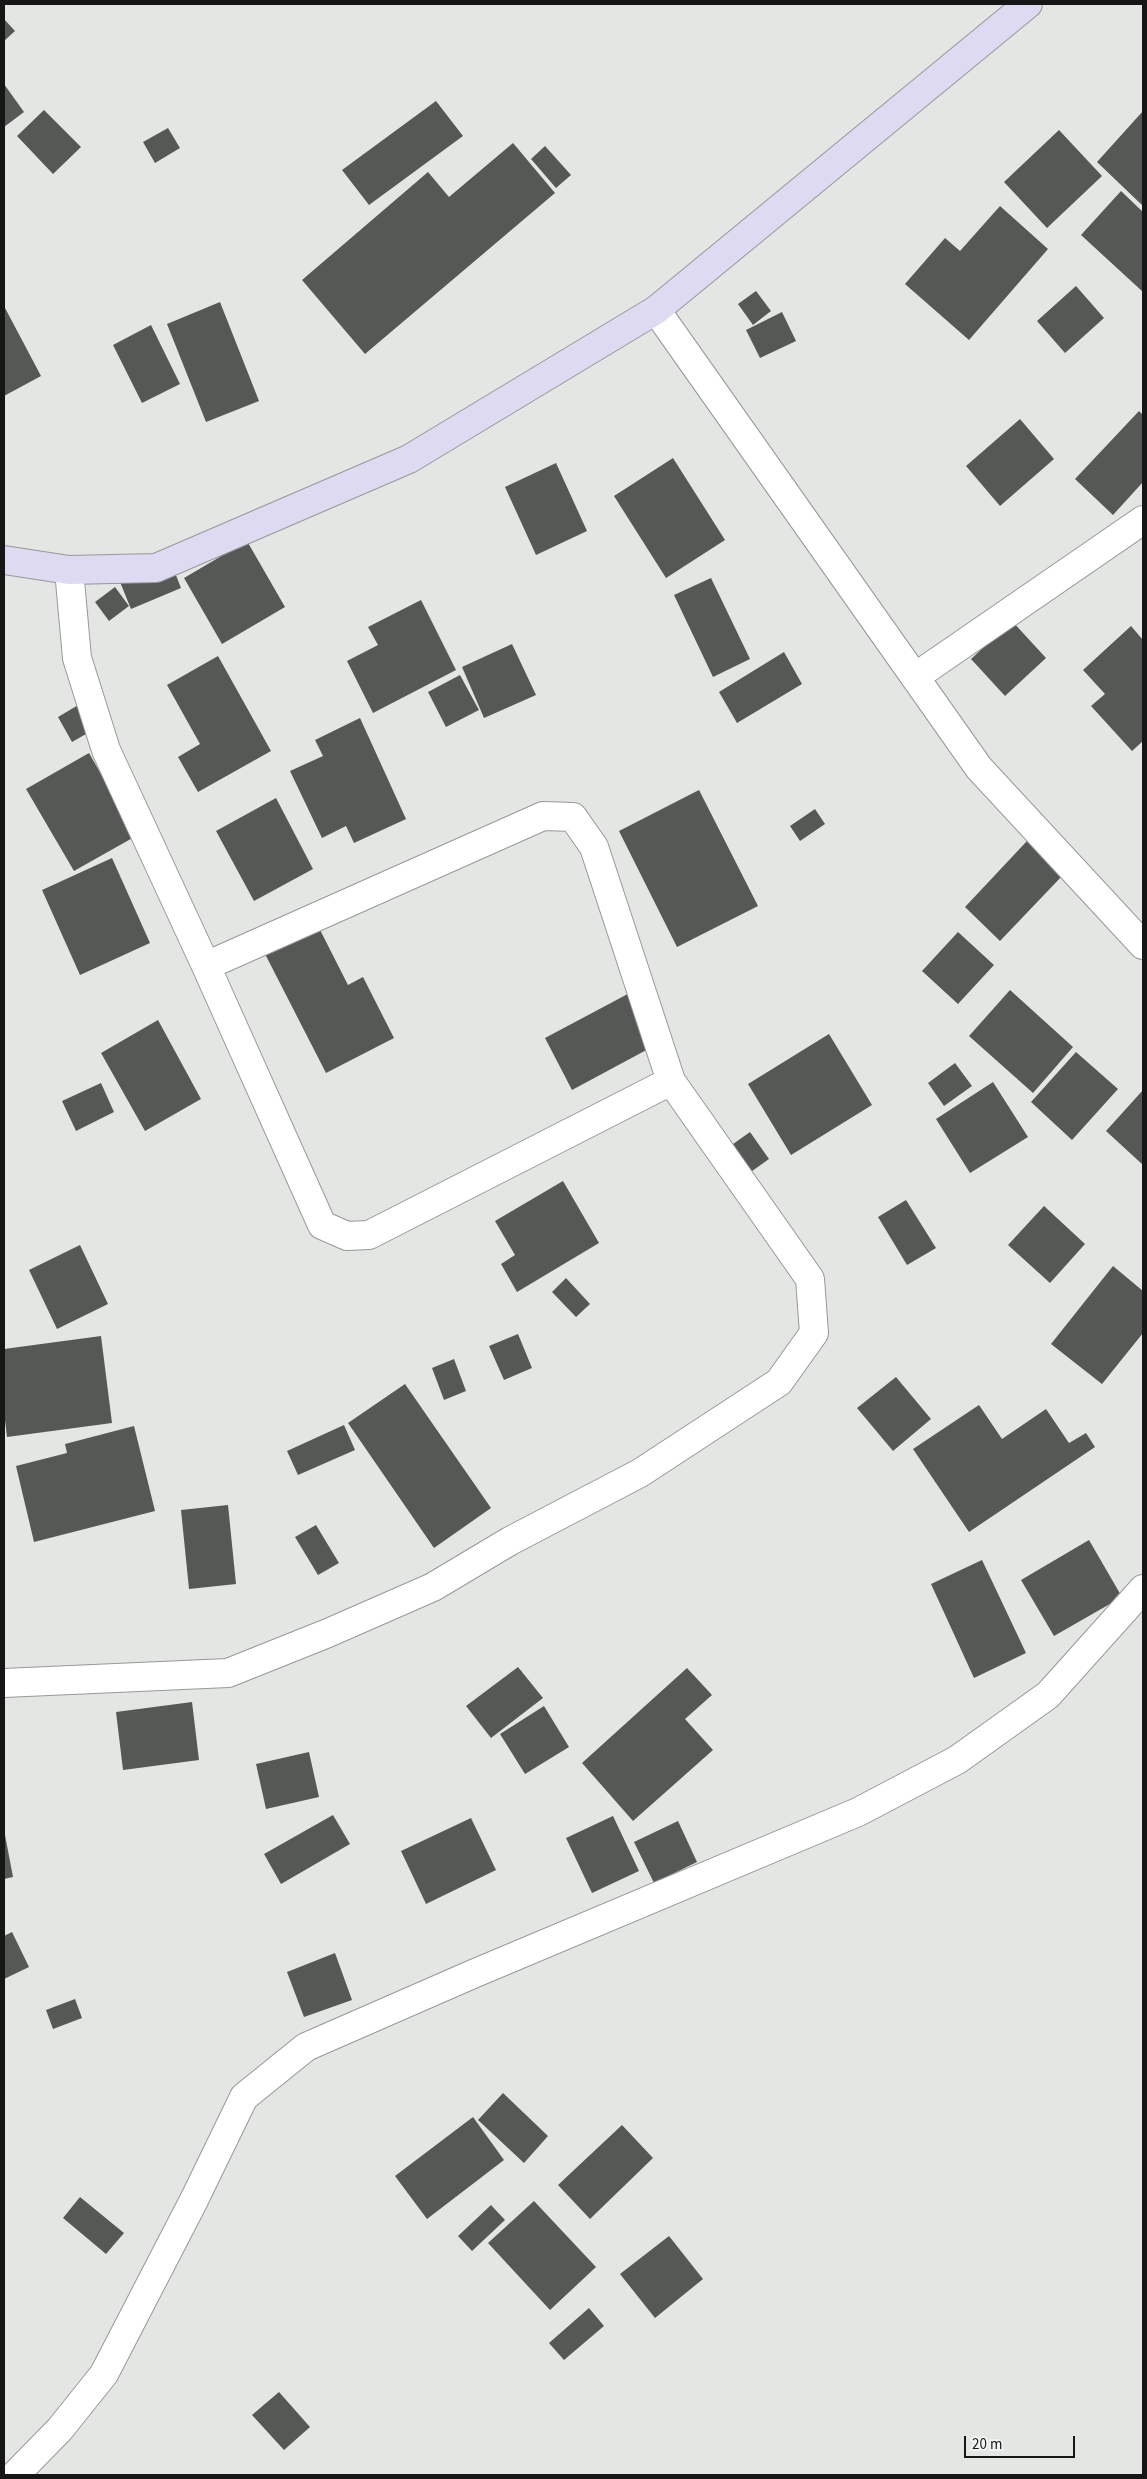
<!DOCTYPE html>
<style>
body{margin:0}
#map{position:relative;width:1147px;height:2479px;overflow:hidden;background:#e3e6e3;font-family:"Source Sans 3",sans-serif}
canvas{display:block}
.frame{position:absolute;inset:0;border:5px solid #151615;pointer-events:none}
.scale{position:absolute;left:964px;top:2436px;width:111px;height:22px;box-sizing:border-box;border:2px solid #151615;border-top:0;padding-left:6px;font-size:15px;line-height:18px;white-space:nowrap;color:#151615;-webkit-text-stroke:4px #f0f3f1;paint-order:stroke}
</style>
<div id="map">
<canvas width="1147" height="2479"></canvas>
<div class="frame"></div>
<div class="scale">20 m</div>
</div>
<script>
const ctx = document.querySelector('canvas').getContext('2d');
ctx.lineJoin = 'round';
function paint(path, color) { ctx.fillStyle = color; ctx.fill(path, 'evenodd'); }
function strokePath(path, color, width, dash) { ctx.strokeStyle = color; ctx.lineWidth = width; ctx.lineCap = dash ? 'butt' : 'round'; ctx.setLineDash(dash || []); ctx.stroke(path); }
paint(new Path2D(`
 M4,19L15,31L4,41Z
 M4,84L24,112L4,127Z
 M436,101L463,136L369,205L342,170Z
 M44,110L81,147L53,174L17,136Z
 M1143,111V206L1097,162Z
 M168,128L180,148L155,163L143,142Z
 M1059,130L1102,176L1047,228L1004,182Z
 M513,143L555,193L365,354L302,280L428,172L449,197Z
 M545,146L571,175L556,188L531,159Z
 M1121,191L1143,212V292L1081,235Z
 M1000,206L1048,249L969,340L905,284L945,238L960,251Z
 M1076,286L1104,318L1065,353L1037,321Z
 M756,291L771,311L753,325L738,304Z
 M220,302L259,401L206,422L167,324Z
 M4,306L41,376L4,396Z
 M782,312L796,341L760,358L746,330Z
 M151,325L180,384L142,403L113,345Z
 M1139,411L1143,415V482L1113,515L1075,479Z
 M1020,419L1054,459L1000,506L966,466Z
 M673,458L725,540L666,578L614,496Z
 M556,463L587,531L536,555L505,487Z
 M247,541L285,607L222,644L184,578Z
 M170,560L181,588L131,609L120,582Z
 M711,578L750,659L713,677L674,595Z
 M115,587L129,606L109,621L95,602Z
 M421,600L456,670L373,713L347,661L378,645L368,627Z
 M1012,621L1046,658L1005,696L971,659Z
 M1131,626L1143,640V741L1132,751L1091,706L1105,694L1083,670Z
 M512,644L536,695L484,718L462,667Z
 M784,652L802,684L737,723L719,692Z
 M218,656L271,751L198,792L178,757L200,744L167,685Z
 M460,675L479,710L446,727L428,692Z
 M80,704L93,730L72,742L58,717Z
 M360,718L406,819L354,843L346,826L322,838L290,771L323,756L315,740Z
 M89,753L136,836L74,871L26,789Z
 M699,790L758,906L677,947L619,831Z
 M276,798L313,869L254,901L216,831Z
 M815,809L825,824L800,841L790,826Z
 M1027,841L1063,875L1000,941L965,907Z
 M112,858L150,943L80,975L42,890Z
 M316,922L348,985L363,977L394,1038L326,1073L263,950Z
 M958,932L994,965L958,1004L922,971Z
 M639,988L665,1040L572,1090L545,1038Z
 M1010,990L1073,1047L1033,1093L969,1036Z
 M158,1020L201,1099L145,1131L101,1053Z
 M829,1034L872,1105L791,1155L748,1084Z
 M1076,1052L1118,1089L1072,1140L1031,1102Z
 M955,1063L972,1086L944,1106L928,1083Z
 M993,1082L1028,1137L970,1173L936,1119Z
 M101,1083L114,1112L76,1131L62,1101Z
 M1143,1090V1165L1106,1131Z
 M750,1132L769,1159L738,1181L719,1154Z
 M563,1181L599,1243L517,1292L501,1264L515,1255L495,1221Z
 M906,1200L936,1248L907,1265L878,1217Z
 M1044,1206L1085,1244L1050,1283L1008,1245Z
 M80,1245L108,1304L57,1329L29,1270Z
 M1113,1266L1143,1291V1333L1102,1384L1051,1344Z
 M566,1278L590,1304L576,1317L552,1292Z
 M518,1334L532,1368L504,1380L489,1346Z
 M101,1336L112,1423L7,1437L4,1412V1349Z
 M454,1359L466,1391L444,1400L432,1368Z
 M896,1377L931,1419L893,1451L857,1408Z
 M405,1384L491,1508L434,1548L348,1423Z
 M979,1405L1002,1439L1046,1409L1069,1443L1086,1433L1095,1447L969,1532L913,1449Z
 M344,1425L355,1450L298,1475L287,1451Z
 M134,1426L155,1511L34,1542L16,1466L67,1453L65,1444Z
 M228,1505L236,1584L189,1589L181,1510Z
 M316,1525L339,1563L318,1575L295,1537Z
 M1089,1540L1122,1597L1054,1636L1021,1580Z
 M982,1560L1026,1653L974,1678L931,1584Z
 M518,1667L543,1698L491,1738L466,1706Z
 M687,1668L712,1695L685,1719L713,1750L633,1821L582,1763Z
 M192,1702L199,1760L123,1770L116,1712Z
 M544,1706L569,1747L525,1774L500,1734Z
 M309,1752L319,1797L266,1809L256,1764Z
 M333,1815L350,1844L281,1884L264,1854Z
 M613,1816L639,1871L592,1893L566,1838Z
 M471,1818L496,1870L426,1904L401,1851Z
 M678,1821L697,1862L654,1883L634,1842Z
 M5,1835L13,1877L4,1879V1836Z
 M12,1932L29,1967L4,1979V1936Z
 M335,1953L352,2000L304,2017L287,1972Z
 M75,1999L82,2018L53,2029L46,2010Z
 M503,2093L548,2136L524,2163L478,2120Z
 M473,2117L504,2160L427,2219L395,2176Z
 M622,2125L653,2158L590,2219L558,2185Z
 M80,2197L124,2233L106,2254L63,2218Z
 M534,2201L596,2267L550,2310L488,2243Z
 M491,2205L505,2220L472,2251L458,2236Z
 M669,2236L703,2279L655,2318L620,2274Z
 M589,2308L604,2326L564,2360L549,2343Z
 M279,2392L310,2427L284,2450L252,2415Z`), '#565856');
const street = new Path2D(`
 M656,310L979,768L1143,945
 M69,570L77,658L106,750L206,966L322,1225L347,1236L369,1235L671,1081
 M915,677L1143,520
 M4,1683L228,1673L328,1633L433,1587L510,1541L640,1473L779,1382L814,1333L810,1279L671,1081L594,847L573,817L543,816L206,966
 M15,2475L60,2429L104,2374L194,2200L244,2097L306,2047L473,1974L858,1812L957,1760L1048,1695L1143,1589`);
const secondary = new Path2D(`
 M4,560L69,570L156,568L409,459L656,310L1028,4`);
strokePath(street, '#969997', 30);
strokePath(secondary, '#969997', 30);
strokePath(street, '#fff', 28);
strokePath(secondary, '#dddaf2', 28);
</script>
